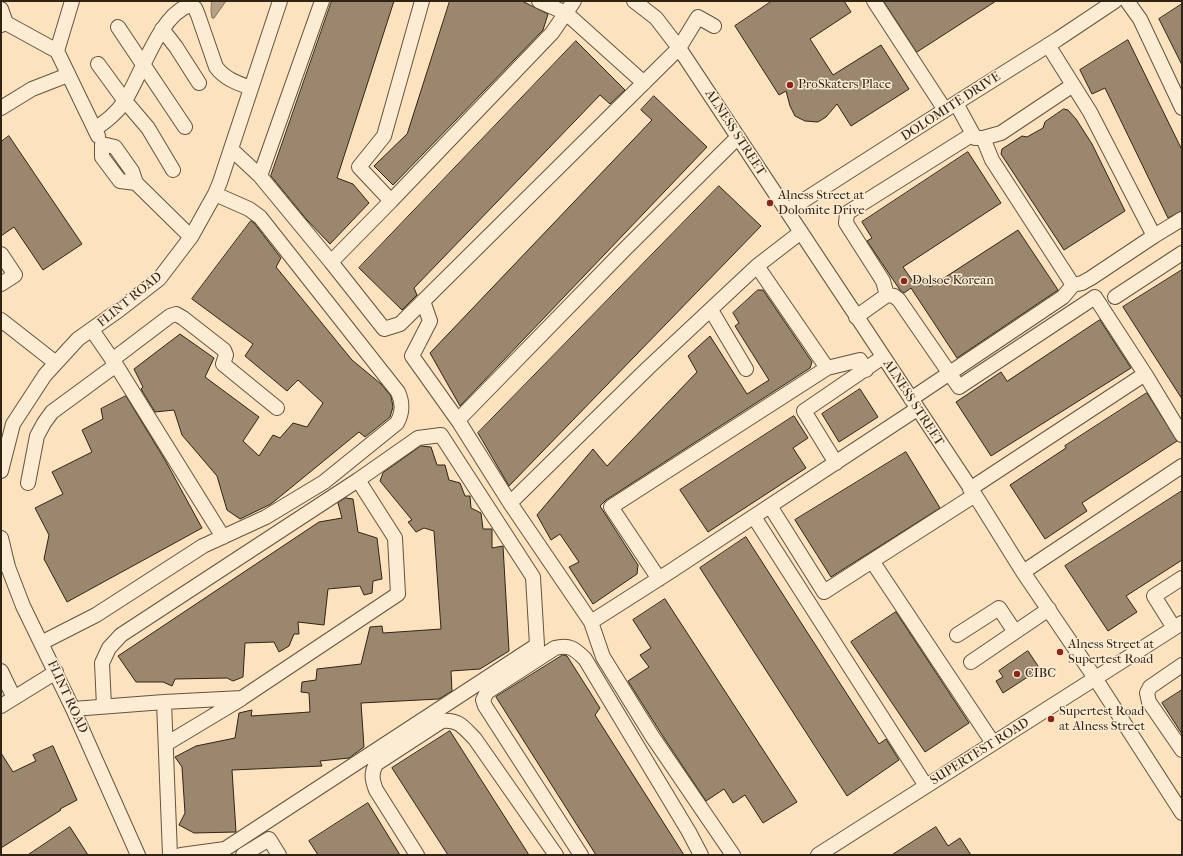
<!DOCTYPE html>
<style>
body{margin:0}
#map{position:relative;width:1183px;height:856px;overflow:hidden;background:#fce2bd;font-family:"IM FELL French Canon",serif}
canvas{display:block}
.frame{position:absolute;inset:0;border:2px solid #302417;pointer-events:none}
</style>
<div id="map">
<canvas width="1183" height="856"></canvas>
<div class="frame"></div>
</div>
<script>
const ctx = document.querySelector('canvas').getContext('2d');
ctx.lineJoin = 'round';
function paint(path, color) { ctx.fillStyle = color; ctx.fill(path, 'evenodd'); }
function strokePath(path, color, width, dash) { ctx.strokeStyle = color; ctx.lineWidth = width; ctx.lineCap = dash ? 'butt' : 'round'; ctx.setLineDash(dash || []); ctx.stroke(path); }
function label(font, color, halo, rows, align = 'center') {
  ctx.font = font + ' "IM FELL French Canon",serif'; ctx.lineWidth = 3; ctx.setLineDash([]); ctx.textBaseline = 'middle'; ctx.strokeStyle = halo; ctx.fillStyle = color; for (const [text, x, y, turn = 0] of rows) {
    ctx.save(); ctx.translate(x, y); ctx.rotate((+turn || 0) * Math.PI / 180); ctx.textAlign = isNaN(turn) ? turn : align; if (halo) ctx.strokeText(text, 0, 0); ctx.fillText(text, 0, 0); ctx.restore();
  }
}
const water = new Path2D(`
 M212,1H226L214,18H212L211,11Z`);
paint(water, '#b7a185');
strokePath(water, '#816f59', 1);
const building = new Path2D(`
 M332,1H394L337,178L353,184L369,203L330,244L307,220L271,176Z
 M450,1H522L548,14L543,30L393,185L374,166L407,134Z
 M772,1H844L851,12L810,39L833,75L881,45L909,89L851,126L837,104L826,117L818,122L805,121L795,116L790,106L786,91L779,95L735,26Z
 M884,1H996L917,52Z
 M1182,4V65L1159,19Z
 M1128,40L1182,150V211L1168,218L1105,88L1092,94L1080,70Z
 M576,41L625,90L610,104L600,95L414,288L417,295L402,310L359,268Z
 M654,96L707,147L460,406L430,353L652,120L641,110Z
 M1064,109L1068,110L1076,119L1092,144L1125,211L1064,250L1001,154L1002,149L1022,136L1027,137L1043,128L1045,122Z
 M9,136L82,244L43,270L14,227L1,236V142Z
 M968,152L1001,203L903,267L914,283L923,277L930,287L1018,230L1058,290L957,358L911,288L904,293L900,290L867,241L872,238L862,222Z
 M719,186L761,226L509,486L478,433Z
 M251,221L254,223L281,258L276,267L352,360L381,384L391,396L393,407L390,417L365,437L359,432L271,504L240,519L227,510L217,476L182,435L174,410L155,412L141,389L143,387L134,369L180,334L214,358L205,377L259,417L243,441L259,456L273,435L280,438L293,423L307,427L323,403L298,380L287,391L245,356L253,344L192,299Z
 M1182,270V399L1123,307Z
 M758,290H763L812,362L810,368L606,500L600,506L638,565L637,574L593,604L569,567L579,562L560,534L551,540L537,515L593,449L607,466L697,372L688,356L710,336L747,394L769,380L735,326L739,323L733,313Z
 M1100,320L1131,368L991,456L956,402L1001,372L1007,381Z
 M860,389L878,417L839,442L822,414Z
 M1147,393L1177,441L1082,503L1087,511L1045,539L1010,485L1066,448L1065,446Z
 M126,396L165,460L202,528L67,602L44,559L49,535L35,508L63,494L52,472L92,452L82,430L103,419L101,409Z
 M794,416L808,438L793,448L806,468L708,532L680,490Z
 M421,446L431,447L437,465H445L449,480L460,483L465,496H470L471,508L481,513L483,529H492V548L503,546L509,651L480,669L451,671L452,691L439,699L361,703L364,747L349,758L320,761L322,766L232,770L236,832L194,833L179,825L185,813L182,767L175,757L196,746L235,738L239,713L252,710L251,716L310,712L309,693L301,692L302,682L316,680L317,669L361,664L370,627L382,626L383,633L441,629L434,531L424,528L416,532L408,522L412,520L380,481L383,473Z
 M906,452L940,508L831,577L795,520Z
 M1182,491V560L1126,596L1137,612L1108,631L1065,566Z
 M346,498L353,499L358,532L377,538L382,579L373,581L372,593L364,595L360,586L328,589L324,625L298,622L299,634H294L289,646L279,652L274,642L245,643L243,677L233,681L227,678L175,679L172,686L163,682H136L118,656L319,522L342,518L338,503Z
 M746,537L879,744L886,739L899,760L847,796L700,568Z
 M665,599L797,802L763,823L745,795L733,803L724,789L706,801L664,738L628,681L649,667L640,655L651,648L633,620Z
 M896,612L969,723L925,752L851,642Z
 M1028,651L1040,669L1003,693L996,681L1003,677L999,671Z
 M563,655L567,656L600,708L595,715L684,855H596L496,697Z
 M1182,690V734L1162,703Z
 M450,731L529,855H448L392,768Z
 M53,746L77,800L60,809L61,810L1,848V753L13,772L36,761L33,755Z
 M368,803L400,855H318L309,841Z
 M70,827L88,855H28Z
 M936,827L948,846L960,838L971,855H892Z`);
paint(building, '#9a876d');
strokePath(building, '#302417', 1);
const minor = new Path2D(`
 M72,1L57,51L98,136
 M322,1L260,176L331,262L391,201
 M422,1L384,136L359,167L391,201L552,33L574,1
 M539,1L566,13L644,83
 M634,1L656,18L679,48L975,495L1023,572L1095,678L1182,813
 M874,1L945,110
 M1127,1L1140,19L1182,108
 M1,9L6,23
 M1,25L6,23L57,51
 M118,27L185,127
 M162,29L176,47L199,83
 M1048,45L1090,112L1154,236L1182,219
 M98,64L125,101L148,128L173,170
 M956,103L975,138H983L1001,133L1073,85
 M1,108L32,89L68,75
 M95,129C106,121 116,114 124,102C141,77 159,14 190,5L195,8L198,15L216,67C225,79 237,83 251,88
 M738,137L624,250L461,417L459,422L510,503L648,368L757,266L801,232
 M983,138L992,160L1073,285L1082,283L1091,278L1154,236
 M231,149L260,176
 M136,183L120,181L102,157V144L115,147L132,171L136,183L191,237
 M787,211L945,110L1058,39L1115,1
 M1,254L15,275L1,284
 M331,262L384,329L400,324L679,48L698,17L714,26
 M887,295L883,281L846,223L847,213L973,134
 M1115,297L1182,253
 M423,301L430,321L412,356L459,422
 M711,310L746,369
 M856,317L887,295L894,296L899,300L959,387L1095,297L1145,374L970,489
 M1,320L56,363
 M112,360L170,316L176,314L183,318L224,350L226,355L223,364L277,408
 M116,365L223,537
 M827,368L860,360L866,370
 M1145,374L1182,435
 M911,399L1063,297L1073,285
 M836,463L804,411L883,357
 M1,471L13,424L45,375L78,339L119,310L159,279L191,237L215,194L220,182L280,1
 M28,483L37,436L44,423L52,412L116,365L92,330
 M975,495L872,561L993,743
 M510,503L591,622
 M770,506L824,592L872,561
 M754,517L926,786
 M1,538L8,567L23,606L73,709L138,855
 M1023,572L1182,466
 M659,579L611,507L827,368L757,266
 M1174,628L1154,596L1182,578
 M957,635L999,608L1015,632
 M41,643L96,615L203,546L266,517L324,482L397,423C403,412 403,403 398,392L260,217L249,209L215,194
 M971,662L1049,609
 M1182,665L1150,687L1147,693L1149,702L1182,750
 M1,671L14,698
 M164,702L242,698L398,594L395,538L358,480
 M1,706L56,672
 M104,706L102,663L109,648L121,635L358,480L418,438L441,435L533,577L537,645L225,849L181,855
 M73,709L164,702L170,855
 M166,744L241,699
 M243,855L269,839L279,855
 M417,855L376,790C372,780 371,773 376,764L442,721C459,719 464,728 475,739L556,855
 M581,855L485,706L483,700L487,692L555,648C569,644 575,649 585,659L689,832L701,855
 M733,855L652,736L603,657L591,622L671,571L917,409
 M818,855L1182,623`);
strokePath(minor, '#635440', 16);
strokePath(minor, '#fdecd4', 14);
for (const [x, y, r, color] of [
 [790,85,4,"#8f2418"],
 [770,203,4,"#8f2418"],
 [904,281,4,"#8f2418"],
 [1060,652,4,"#8f2418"],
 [1017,674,4,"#8f2418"],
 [1051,719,4,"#8f2418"]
]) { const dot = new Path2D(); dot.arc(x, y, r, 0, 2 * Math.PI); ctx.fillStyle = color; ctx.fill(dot); strokePath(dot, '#fdecd4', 1.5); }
label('13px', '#302417', '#fdecd4', [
 ["ProSkaters Place",798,85],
 ["Alness Street at",778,196],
 ["Dolomite Drive",778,211],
 ["Dolsoe Korean",912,281],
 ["Alness Street at",1068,645],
 ["Supertest Road",1068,660],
 ["CIBC",1025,674],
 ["Supertest Road",1059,712],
 ["at Alness Street",1059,727]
], 'left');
label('13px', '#302417', '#fdecd4', [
 ["DOLOMITE DRIVE",951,107,-33],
 ["ALNESS STREET",735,133,57],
 ["FLINT ROAD",130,300,-39],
 ["ALNESS STREET",913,403,57],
 ["FLINT ROAD",67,697,65],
 ["SUPERTEST ROAD",980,752,-32]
]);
</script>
